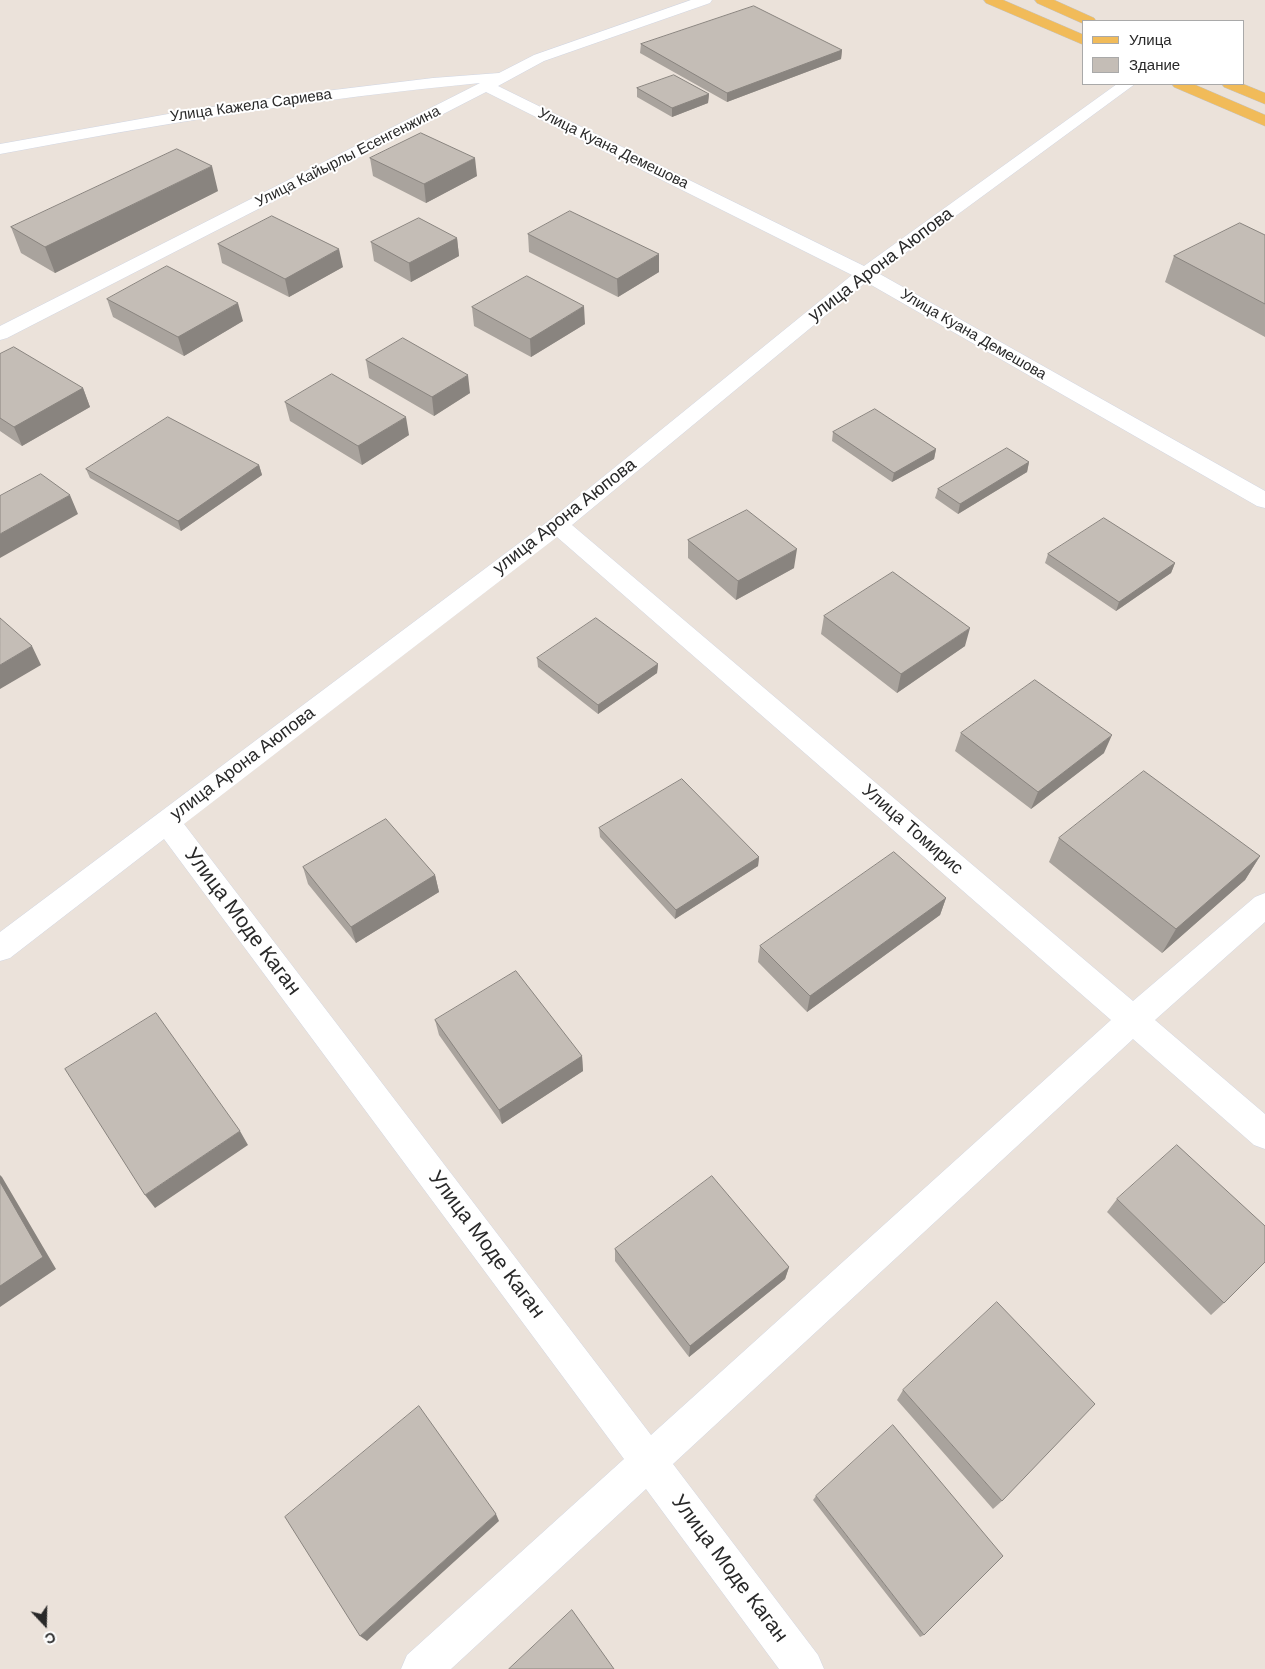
<!DOCTYPE html>
<meta charset="utf-8">
<style>
body{margin:0}
#map{position:relative;width:1265px;height:1669px;overflow:hidden;background:#ebe2da;font-family:"DM Sans",sans-serif}
canvas{display:block}
.legend{position:absolute;left:1082px;top:20px;width:162px;height:65px;box-sizing:border-box;background:#fff;border:1px solid #a9a9a9;margin:0;padding:6px 9px;list-style:none;font-size:15px;color:#292929}
.legend li{display:flex;align-items:center;gap:10px;height:25px}
.legend b{width:25px;border:1px solid #a9a9a9}
.north{position:absolute;left:20px;top:1599px;width:50px;height:50px;-webkit-text-stroke:4px #fff;paint-order:stroke;rotate:159deg;font-size:14px;font-weight:700;line-height:20px;text-align:center;color:#292929}
.north::after{content:'';display:block;margin:auto;width:18px;height:22px;background:#292929;clip-path:polygon(50% 0,100% 100%,50% 72%,0 100%)}
</style>
<div id="map">
<canvas width="1265" height="1669"></canvas>
<ul class="legend">
<li><b style="height:6px;background:#f1bb59"></b>Улица</li>
<li><b style="height:14px;background:#c4bdb6"></b>Здание</li>
</ul>
<div class="north">С</div>
</div>
<script>
const ctx = document.querySelector('canvas').getContext('2d');
ctx.lineJoin = 'round';
function strokePath(path, color, width, dash) { ctx.strokeStyle = color; ctx.lineWidth = width; ctx.lineCap = dash ? 'butt' : 'round'; ctx.setLineDash(dash || []); ctx.stroke(path); }
function paint(path, color) { ctx.fillStyle = color; ctx.fill(path, 'evenodd'); }
function label(font, color, halo, rows, align = 'center') {
  ctx.font = font + ' "DM Sans",sans-serif'; ctx.lineWidth = 4; ctx.setLineDash([]); ctx.textBaseline = 'middle'; ctx.strokeStyle = halo; ctx.fillStyle = color; for (const [text, x, y, turn = 0] of rows) {
    ctx.save(); ctx.translate(x, y); ctx.rotate((+turn || 0) * Math.PI / 180); ctx.textAlign = isNaN(turn) ? turn : align; if (halo) ctx.strokeText(text, 0, 0); ctx.fillText(text, 0, 0); ctx.restore();
  }
}
const minor = new Path2D(`
 M691,0H712L710,3L544,61L498,86L864,266L1117,84H1135L878,273L1265,491V508L1257,506L866,282L572,525L1133,1001L1255,897L1265,893V922L1155,1020L1265,1114V1149L1254,1145L1133,1039L673,1464L818,1655L824,1669H779L646,1489L451,1669H401L407,1655L624,1459L164,839L10,958L0,961V932L550,520L852,275L486,92L7,338L0,340V326L480,83C319,98 159,124 0,154V144L185,111L309,93L433,78L499,73L534,55ZM557,537L1111,1020L651,1435L184,824Z`);
const major = new Path2D(`
 M984,0H1003L1084,35V45L986,3Z
 M1035,0H1054L1094,18L1096,21H1084V24L1037,3Z
 M1172,84H1193L1265,115V126L1174,87Z
 M1222,84H1243L1265,93V104L1224,87Z`);
strokePath(minor, '#d0d5e2', 1);
strokePath(major, '#c3c3c3', 1);
paint(minor, '#fff');
paint(major, '#f1bb59');
paint(new Path2D(`
 M641,44L842,50L841,59L727,102L640,53Z
 M637,88L709,94L708,103L672,117L637,97Z
 M370,158L477,176L426,203L373,176Z
 M218,191L55,273L21,253L11,227Z
 M528,234L659,272L618,297L529,252Z
 M1265,235V337L1165,282L1174,256Z
 M457,238L459,256L411,282L374,261L371,242Z
 M218,244L343,267L289,297L222,263Z
 M107,299L243,321L184,356L113,317Z
 M472,307L585,324L531,357L474,326Z
 M0,354L83,388L90,407L22,446L0,431Z
 M366,360L470,393L434,416L369,378Z
 M285,402L409,435L362,465L290,421Z
 M833,432L936,449L934,459L892,482L832,441Z
 M1029,462L1027,472L958,514L935,498L938,489Z
 M259,465L262,475L181,531L90,478L86,469Z
 M688,540L794,568L736,600L688,558Z
 M1048,554L1175,563L1171,573L1116,611L1045,563Z
 M824,616L965,646L897,693L821,634Z
 M537,658L658,664L657,673L598,714L538,667Z
 M961,733L1104,753L1031,809L955,751Z
 M599,828L759,857L758,866L675,919L600,837Z
 M1059,838L1260,856L1245,880L1162,953L1049,862Z
 M303,867L435,875L439,892L356,943L308,884Z
 M946,898L940,915L807,1012L758,962L760,946Z
 M435,1020L582,1056L583,1071L502,1124L439,1035Z
 M1117,1199L1224,1303L1211,1315L1107,1212Z
 M615,1249L789,1267L785,1279L689,1357L615,1261Z
 M903,1390L1002,1501L993,1509L897,1400Z
 M816,1496L924,1635L920,1637L813,1500Z`), '#a9a39d');
paint(new Path2D(`
 M842,50L841,59L727,102V93Z
 M709,94L708,103L672,117V108Z
 M475,158L477,176L426,203L424,184Z
 M212,166L218,191L55,273L45,247Z
 M457,238L459,256L411,282L409,263Z
 M339,249L343,267L289,297L285,279Z
 M659,254V272L618,297L617,279Z
 M238,303L243,321L184,356L178,337Z
 M584,306L585,324L531,357L530,339Z
 M468,375L470,393L434,416L432,397Z
 M83,388L90,407L22,446L14,427Z
 M406,417L409,435L362,465L358,446Z
 M936,449L934,459L892,482L894,473Z
 M1029,462L1027,472L958,514L960,504Z
 M259,465L262,475L181,531L178,521Z
 M70,495L78,514L0,558V534Z
 M797,549L794,568L736,600L738,581Z
 M1175,563L1171,573L1116,611L1119,602Z
 M970,628L965,646L897,693L901,674Z
 M32,646L41,665L0,689V665Z
 M658,664L657,673L598,714V705Z
 M1112,735L1104,753L1031,809L1038,792Z
 M1260,856L1245,880L1162,953L1176,929Z
 M759,857L758,866L675,919L676,910Z
 M435,875L439,892L356,943L351,927Z
 M946,898L940,915L807,1012L810,996Z
 M582,1056L583,1071L502,1124L499,1110Z
 M240,1131L248,1145L155,1208L145,1195Z
 M0,1175L2,1177L56,1269L0,1307Z
 M789,1267L785,1279L689,1357L690,1346Z
 M496,1514L499,1521L367,1641L360,1636Z`), '#89847f');
const building = new Path2D(`
 M754,6L842,50L727,93L641,44Z
 M674,75L709,94L672,108L637,88Z
 M421,133L475,158L424,184L370,158Z
 M177,149L212,166L45,247L11,227Z
 M570,211L659,254L617,279L528,234Z
 M272,216L339,249L285,279L218,244Z
 M419,218L457,238L409,263L371,242Z
 M1240,223L1265,235V304L1174,256Z
 M167,266L238,303L178,337L107,299Z
 M527,276L584,306L530,339L472,307Z
 M403,338L468,375L432,397L366,360Z
 M14,347L83,388L14,427L0,418V354Z
 M332,374L406,417L358,446L285,402Z
 M875,409L936,449L894,473L833,432Z
 M168,417L259,465L178,521L86,469Z
 M1007,448L1029,462L960,504L938,489Z
 M41,474L70,495L0,534V496Z
 M747,510L797,549L738,581L688,540Z
 M1104,518L1175,563L1119,602L1048,554Z
 M893,572L970,628L901,674L824,616Z
 M0,618L32,646L0,665Z
 M596,618L658,664L598,705L537,658Z
 M1035,680L1112,735L1038,792L961,733Z
 M1144,771L1260,856L1176,929L1059,838Z
 M682,779L759,857L676,910L599,828Z
 M386,819L435,875L351,927L303,867Z
 M894,852L946,898L810,996L760,946Z
 M516,971L582,1056L499,1110L435,1020Z
 M156,1013L240,1131L145,1195L65,1069Z
 M1177,1145L1265,1226V1262L1224,1303L1117,1199Z
 M712,1176L789,1267L690,1346L615,1249Z
 M0,1182L43,1257L0,1286Z
 M997,1302L1095,1404L1002,1501L903,1390Z
 M419,1406L496,1514L360,1636L285,1517Z
 M893,1425L1003,1556L924,1635L816,1496Z
 M572,1610L614,1669H509Z`);
paint(building, '#c4bdb6');
strokePath(building, '#89847f', 1);
label('15px', '#292929', '#fff', [
 ["Улица Кажела Сариева",251,106,-8],
 ["Улица Куана Демешова",613,149,26],
 ["Улица Кайырлы Есенгенжина",348,157,-27],
 ["Улица Куана Демешова",973,335,30]
]);
label('18px', '#292929', '#fff', [
 ["улица Арона Аюпова",881,265,-37],
 ["улица Арона Аюпова",565,517,-38],
 ["улица Арона Аюпова",243,764,-37],
 ["Улица Томирис",912,830,41]
]);
label('21px', '#292929', '#fff', [
 ["Улица Моде Каган",242,922,53],
 ["Улица Моде Каган",486,1245,53],
 ["Улица Моде Каган",729,1569,53]
]);
</script>
